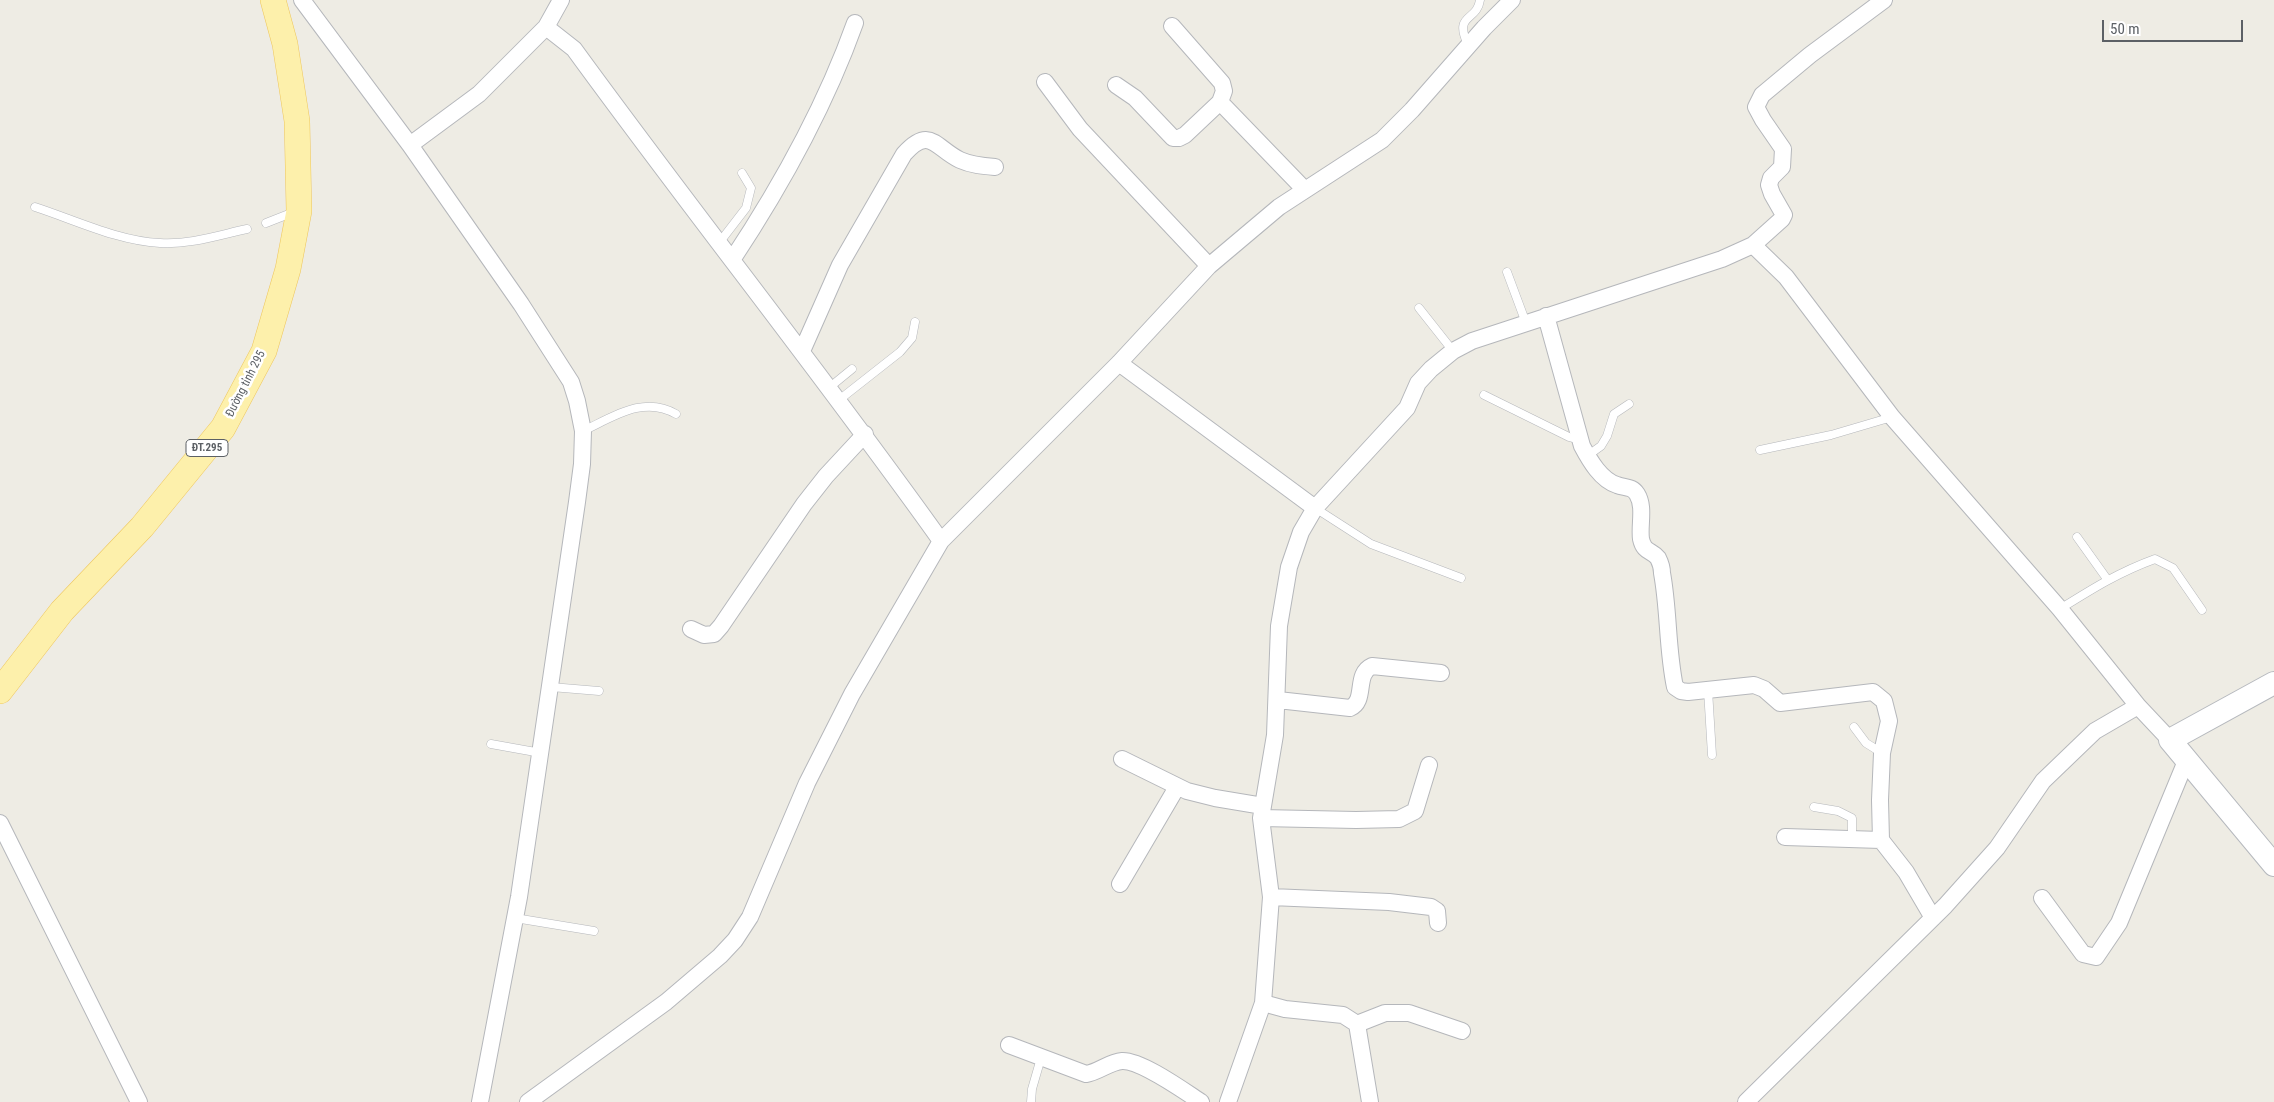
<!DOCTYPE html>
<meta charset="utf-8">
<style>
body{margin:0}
#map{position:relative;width:2274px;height:1102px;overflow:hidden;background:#eeece4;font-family:"Roboto Condensed",sans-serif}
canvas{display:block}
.scale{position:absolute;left:2102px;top:20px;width:141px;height:22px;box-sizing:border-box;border:2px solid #5c6065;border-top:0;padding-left:6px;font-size:15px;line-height:18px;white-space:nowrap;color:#5c6065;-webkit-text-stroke:4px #fff;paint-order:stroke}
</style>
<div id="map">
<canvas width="2274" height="1102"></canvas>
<div class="scale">50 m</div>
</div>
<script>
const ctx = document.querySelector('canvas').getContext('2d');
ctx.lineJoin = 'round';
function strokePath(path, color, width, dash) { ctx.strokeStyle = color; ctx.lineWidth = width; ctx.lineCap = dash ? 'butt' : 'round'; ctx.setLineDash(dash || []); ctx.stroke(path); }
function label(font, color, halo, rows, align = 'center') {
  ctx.font = font + ' "Roboto Condensed",sans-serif'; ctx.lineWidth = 5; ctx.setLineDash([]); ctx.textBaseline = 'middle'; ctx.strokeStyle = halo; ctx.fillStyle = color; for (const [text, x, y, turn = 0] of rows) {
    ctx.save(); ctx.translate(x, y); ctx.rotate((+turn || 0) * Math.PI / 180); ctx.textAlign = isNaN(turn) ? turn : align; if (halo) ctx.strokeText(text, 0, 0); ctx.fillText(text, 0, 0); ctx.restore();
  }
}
const lane = new Path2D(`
 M1468,45C1453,13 1477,22 1480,0
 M35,207C75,220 118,241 160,243C189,245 219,235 247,229
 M266,223L294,212
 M719,243L746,208L751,188L742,173
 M1507,272L1526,323
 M1419,308L1453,351
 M830,387L852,369
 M1484,395L1569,437L1580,440
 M839,400L900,352L912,338L915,322
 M583,431C613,417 644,395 676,414
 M1760,450L1831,435L1892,417
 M1587,456L1601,446L1607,436L1614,414L1629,404
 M1315,508L1371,544L1461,578
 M2077,537L2107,579
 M2060,609C2092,589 2119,572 2155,559L2173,568L2202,610
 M551,687L599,691
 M1708,690L1712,755
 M1854,727L1866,743L1882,753
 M491,744L541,753
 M1814,807L1838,811L1852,818V840
 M515,918L594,931
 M1031,1102L1032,1089L1041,1058`);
const street = new Path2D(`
 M302,0L410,145L521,304L571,382L577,401L583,431L582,464L577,502L519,897L480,1102
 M1172,26L1222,83L1224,91L1220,102
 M546,27L574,49C694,214 822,374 941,541
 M1045,82L1080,129L1209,266
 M1116,85L1135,98L1173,138H1179L1185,135L1220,102L1305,190
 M410,145L479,94L546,27L561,0
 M1753,245L1782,219L1784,215L1772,194L1769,185L1771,178L1782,167L1783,149L1763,120L1756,107L1762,95L1810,55L1884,0
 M732,260C781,186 825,107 855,23
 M1546,316L1582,446C1590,461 1601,480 1617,485C1625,488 1632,486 1637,494C1645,507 1639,525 1641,539C1644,553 1652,550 1658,558C1660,562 1662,569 1662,573C1669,611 1667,649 1675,687L1681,691L1688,692L1754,685L1764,689L1780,703L1873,692L1884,701L1889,721L1882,753L1880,800L1881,840L1906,872L1933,918
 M802,351L840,265L904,154C930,125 935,148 960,160C971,165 983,166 995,167
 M1119,363L1315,508
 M691,629L704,635L714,634L721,626L804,504L826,476L865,434
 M1278,700L1350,708C1367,701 1354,674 1372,666L1441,673
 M1122,759L1187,791L1215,798L1263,806
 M1261,818L1356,820L1399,819L1415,811L1429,765
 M0,823L139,1102
 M1785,837L1881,840
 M1120,884L1177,787
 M1271,897L1389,902L1431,907L1437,911L1438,923
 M2042,898L2083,954L2096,957L2119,923L2186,761
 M1357,1024L1385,1013H1409L1462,1031
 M1009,1045L1086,1074C1099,1072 1109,1062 1122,1061C1141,1060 1184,1091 1201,1102
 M528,1102L666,1002L720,956L735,940L750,917L807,783L852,694L941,541L1119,363L1209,266L1279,207L1382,140L1412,110L1484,28L1512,0
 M1228,1102L1263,1003
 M1370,1102L1357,1024L1343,1015L1285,1009L1263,1003L1271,897L1261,818L1275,735L1279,626L1289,567L1301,532L1315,508L1407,408L1418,383L1431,369L1453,351L1472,341L1722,259L1753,245L1786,277L1892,417L2060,609L2138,706L2170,740
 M1746,1102L1945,906L1997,848L2043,781L2095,731L2138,706`);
const secondary = new Path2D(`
 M2274,683L2170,740L2274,865`);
const primary = new Path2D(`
 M0,691L62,611L142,527L223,428L264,351L288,269L299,211L297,121L285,44L273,0`);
strokePath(lane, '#b5b7bb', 9);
strokePath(street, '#b5b7bb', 18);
strokePath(secondary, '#b6b9be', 24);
strokePath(primary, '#eec65d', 26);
strokePath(lane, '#fff', 8);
strokePath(street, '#fff', 16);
strokePath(secondary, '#fff', 22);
strokePath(primary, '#fdf0ab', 25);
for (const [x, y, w] of [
 [207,448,42]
]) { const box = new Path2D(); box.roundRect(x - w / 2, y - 8.5, w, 17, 4); ctx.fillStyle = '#fff'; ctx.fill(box); strokePath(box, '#5c6065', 1); }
label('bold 11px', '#5c6065', null, [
 ["ĐT.295",207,448]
]);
label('12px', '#5c6065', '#fff', [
 ["Đường tỉnh 295",246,384,-63]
]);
</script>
